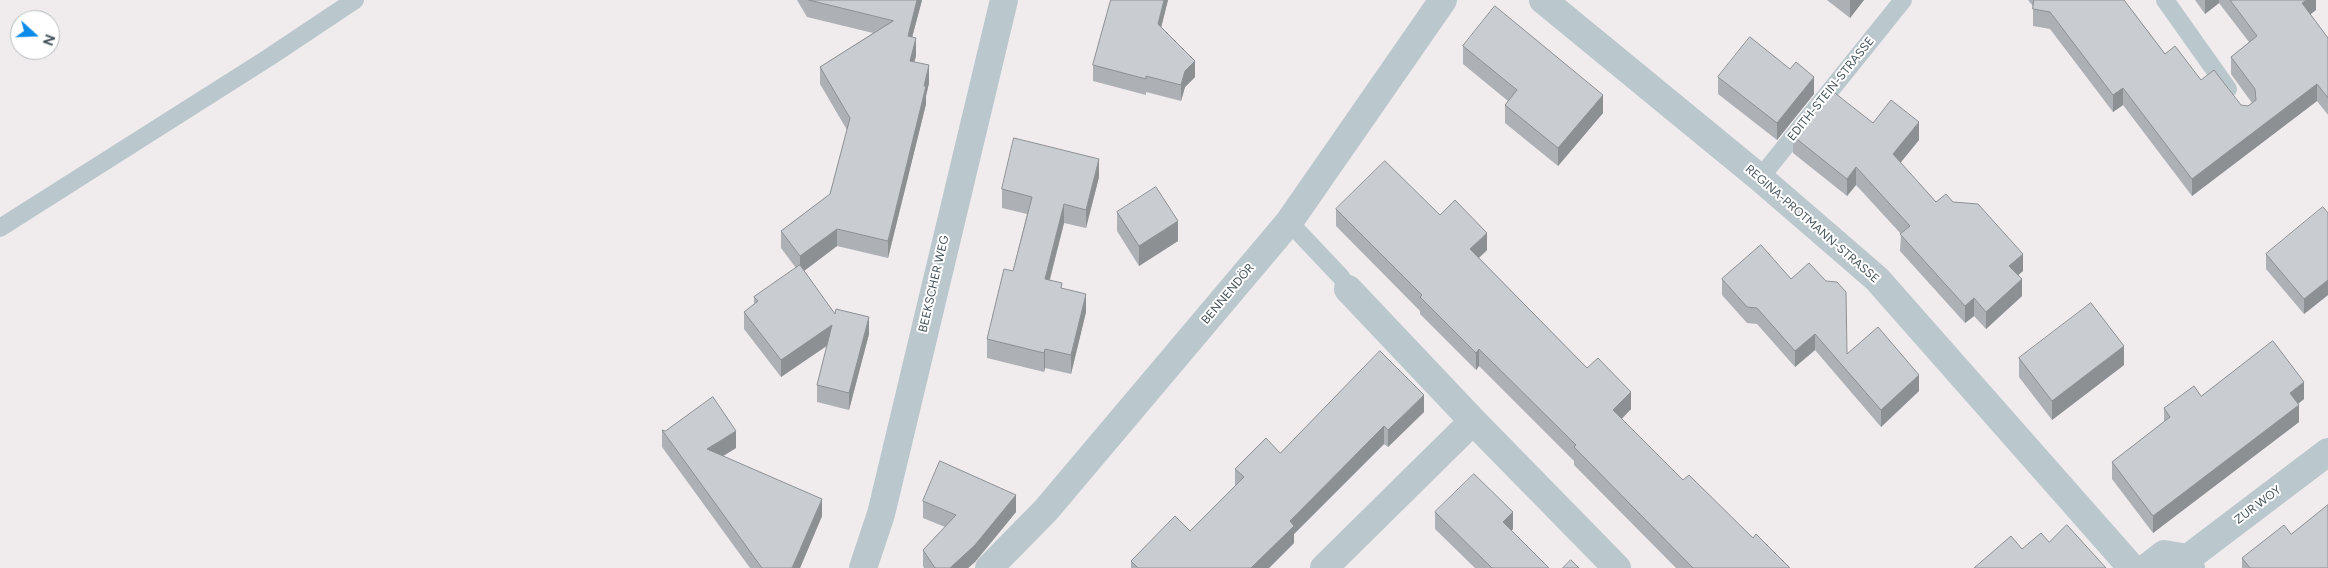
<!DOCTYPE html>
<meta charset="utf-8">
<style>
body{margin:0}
#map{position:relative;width:2328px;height:568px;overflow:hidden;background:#f0eced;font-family:Figtree,sans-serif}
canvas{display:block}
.north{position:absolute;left:10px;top:10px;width:50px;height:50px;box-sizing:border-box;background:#fff;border:1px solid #b4babd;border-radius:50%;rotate:110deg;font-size:14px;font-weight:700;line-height:20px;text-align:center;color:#44535b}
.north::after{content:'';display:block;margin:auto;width:18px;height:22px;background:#0c8cea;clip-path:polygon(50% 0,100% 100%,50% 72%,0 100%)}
</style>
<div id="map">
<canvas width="2328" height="568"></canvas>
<div class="north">N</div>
</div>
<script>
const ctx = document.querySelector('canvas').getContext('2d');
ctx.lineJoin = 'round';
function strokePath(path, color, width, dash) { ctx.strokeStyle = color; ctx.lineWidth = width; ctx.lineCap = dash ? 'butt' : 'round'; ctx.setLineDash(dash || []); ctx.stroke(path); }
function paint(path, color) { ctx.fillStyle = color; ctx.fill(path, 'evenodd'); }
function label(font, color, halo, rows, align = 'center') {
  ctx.font = font + ' Figtree,sans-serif'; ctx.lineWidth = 4; ctx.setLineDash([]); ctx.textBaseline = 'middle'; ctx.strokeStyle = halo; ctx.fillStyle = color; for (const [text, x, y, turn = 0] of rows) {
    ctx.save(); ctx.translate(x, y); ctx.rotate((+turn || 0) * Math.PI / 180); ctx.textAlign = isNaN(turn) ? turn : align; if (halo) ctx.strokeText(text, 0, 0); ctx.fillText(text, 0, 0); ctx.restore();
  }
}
strokePath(new Path2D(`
 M2165,0L2228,89
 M1760,178L1903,0
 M1289,222L1341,277L1348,289
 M0,228L268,58L355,0`), '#bac7cd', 18);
strokePath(new Path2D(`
 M1543,0L1760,178L1877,279L2132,568
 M1348,289L1473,421L1617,568
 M2188,558L2328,452
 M863,568L881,514L1004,0
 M989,568L1046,510L1289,222L1443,0
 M1324,568L1473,421
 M2146,568L2164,554L2188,558L2191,568`), '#bac7cd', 28);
paint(new Path2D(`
 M797,0H922L912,37L916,56L914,62L929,83L926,96V104L888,258L837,246L804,271L835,314L869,334L849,410L817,402V385L827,346L781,377L744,329V312L754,304V297L796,268L781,248V231L830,194L847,130L820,84V67L873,33L807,17Z
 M1111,0H1168L1161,27L1195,77L1185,87L1181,101L1146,92V95L1093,81V65Z
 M1827,0H1864L1850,18Z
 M2028,0H2124L2165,54L2201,80L2241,105L2248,106L2252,103L2231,74V57L2249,42L2219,3L2205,14L2195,0H2316V10L2310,14L2328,38V115L2317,101L2192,196L2123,105L2113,112L2050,29L2033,26V6Z
 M1463,46L1603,113L1558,166L1505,123V105L1508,101L1463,64Z
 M1718,77L1814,94L1777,140L1718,94Z
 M1873,123L1919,140L1900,163L1936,202H1953L2023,271L2018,275L2022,296L1986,329L1974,316L1965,323L1900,251L1901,234L1856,185L1847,196L1793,153V136Z
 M1099,177L1086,228L1064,223L1050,280L1062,288L1086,312L1071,374L1045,368L1044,372L987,358V339L1013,271L1027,214L1002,208V189Z
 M1336,209L1440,215L1487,250L1479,258L1587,368L1631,409L1622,419L1683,480L1790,568H1676L1574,465V461L1479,366L1476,370L1420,314V311L1336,226Z
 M1117,212L1178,241L1139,266L1117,231Z
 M2328,213V295L2304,314L2266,269V254Z
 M1761,245L1847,354L1919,391L1881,427L1815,350L1795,367L1757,324L1747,323L1722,295V279Z
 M2019,358L2124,365L2052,420L2019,377Z
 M2201,396L2304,399L2298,404L2299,422L2153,533L2112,479V462L2164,422V408Z
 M1424,412L1388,447L1384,444L1294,534V543L1269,568H1131V561L1190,531L1235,486V469L1280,453Z
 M662,430L736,448L723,456L822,516L800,568H750L662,447Z
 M923,501L1016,512L975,562L968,568H924L923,566V550L945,527L923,518Z
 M1435,512L1513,529L1511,530L1549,568H1475L1435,529Z
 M2291,534L2328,568H2242V558Z`), '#adb0b5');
paint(new Path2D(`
 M917,0H922L908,53V36Z
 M1164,0H1168L1158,40V24Z
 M1850,0H1864L1850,18Z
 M2205,0H2219V3L2205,14Z
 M2307,0H2316V10L2302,21V3Z
 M916,38V56L910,78V61Z
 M1195,61V77L1185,87L1181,101V85L1185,71Z
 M929,65V83L926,96V104L888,258V241Z
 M1814,77V94L1777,140V123Z
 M2317,84V101L2192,196V179Z
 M2123,88V105L2113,112V95Z
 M1603,95V113L1558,166V148Z
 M1919,122V140L1893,172V154Z
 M1099,159V177L1086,228V210Z
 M1856,167V185L1847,196V179Z
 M1064,204V223L1045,297V279Z
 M1178,221V241L1139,266V246Z
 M837,229V246L800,274V256Z
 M1487,233V250L1470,266V249Z
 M2023,254V271L2009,283V266Z
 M2022,279V296L1986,329V312Z
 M2328,280V295L2304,314V299Z
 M1086,294V312L1071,374V355Z
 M1974,298V316L1965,323V306Z
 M869,317V334L849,410V393Z
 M832,325V342L781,377V360Z
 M1815,334V350L1795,367V351Z
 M2124,346V365L2052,420V401Z
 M1045,349V368L1044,372V353Z
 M1479,349V366L1476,370V353Z
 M1919,375V391L1881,427V410Z
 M2304,382V399L2290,410V393Z
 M1631,392V409L1613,427V410Z
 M1424,395V412L1388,447V430Z
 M2299,405V422L2153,533V516Z
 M1384,426V444L1294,534V543L1269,568H1251L1290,521Z
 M736,431V448L707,466V449Z
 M1016,495V512L975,562L968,568H950Z
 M822,499V516L800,568H792Z
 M1513,512V529L1503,539V522Z`), '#8d9093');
const building = new Path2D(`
 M809,0H917L908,36L916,38L910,61L929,65L924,86H926L888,241L837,229L800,256L781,231L830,194L850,118L820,67L893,21Z
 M1111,0H1164L1158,24L1195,61L1185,71L1181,85L1146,76V79L1093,65Z
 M2034,0H2124L2165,54L2175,46L2201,80L2214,70L2241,105L2248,106L2256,100L2255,89L2231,57L2257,36L2230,0H2307L2302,3L2328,38V98L2317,84L2192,179L2123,88L2113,95L2050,12L2033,9Z
 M1495,6L1603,95L1558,148L1505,105L1517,90L1463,46Z
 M1750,37L1790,69L1796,62L1814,77L1777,123L1718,77Z
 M1831,90L1873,123L1891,100L1919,122L1893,154L1936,202L1946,194L1953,202L1978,204L2023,254L2009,266L2022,279L1986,312L1974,298L1965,306L1900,234L1910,226L1856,167L1847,179L1793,136Z
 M1014,138L1099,159L1086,210L1064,204L1045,279L1062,283L1061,288L1086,294L1071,355L1045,349L1044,353L987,339L1004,269L1013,271L1032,197L1002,189Z
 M1385,161L1440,215L1455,200L1487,233L1470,249L1587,368L1598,358L1631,392L1613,410L1683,480L1689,475L1753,538L1756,534L1790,568H1693L1574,447L1576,445L1479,349L1476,353L1420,297L1422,295L1336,209Z
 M1156,187L1178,221L1139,246L1117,212Z
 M2323,207L2328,213V280L2304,299L2266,254Z
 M1761,245L1791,279L1809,263L1826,281L1837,282L1846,292L1847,354L1878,327L1919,375L1881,410L1815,334L1795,351L1757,308L1747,307L1722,279Z
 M800,265L835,314L836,309L869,317L849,393L817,385L832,325L781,360L744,312L758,301L754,297Z
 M2091,303L2124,346L2052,401L2019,358Z
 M2273,341L2304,382L2290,393L2299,405L2153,516L2112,462L2170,417L2164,408L2194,386L2201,396Z
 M1380,351L1424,395L1388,430L1384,426L1290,521L1294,526L1251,568H1138L1131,561L1175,516L1190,531L1244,477L1235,469L1266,438L1280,453Z
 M713,397L736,431L707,449L822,499L792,568H762L662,430L665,431Z
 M940,461L1016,495L975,545L950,568H935L923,550L956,515L923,501Z
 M1474,474L1513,512L1503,522L1549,568H1492L1435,512Z
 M2328,505V568H2250L2242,558L2284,525L2291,534Z
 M2067,525L2106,568H1974L2011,536L2022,549L2041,533L2049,542Z
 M1571,560L1579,568H1563Z`);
paint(building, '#c9cdd2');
strokePath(building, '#8d9093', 1);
label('12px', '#44535b', '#fff', [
 ["EDITH-STEIN-STRASSE",1831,89,-51],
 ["REGINA-PROTMANN-STRASSE",1812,224,41],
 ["BEEKSCHER WEG",934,284,-77],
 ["BENNENDÖR",1228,294,-50],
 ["ZUR WOY",2258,505,-37]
]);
</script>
